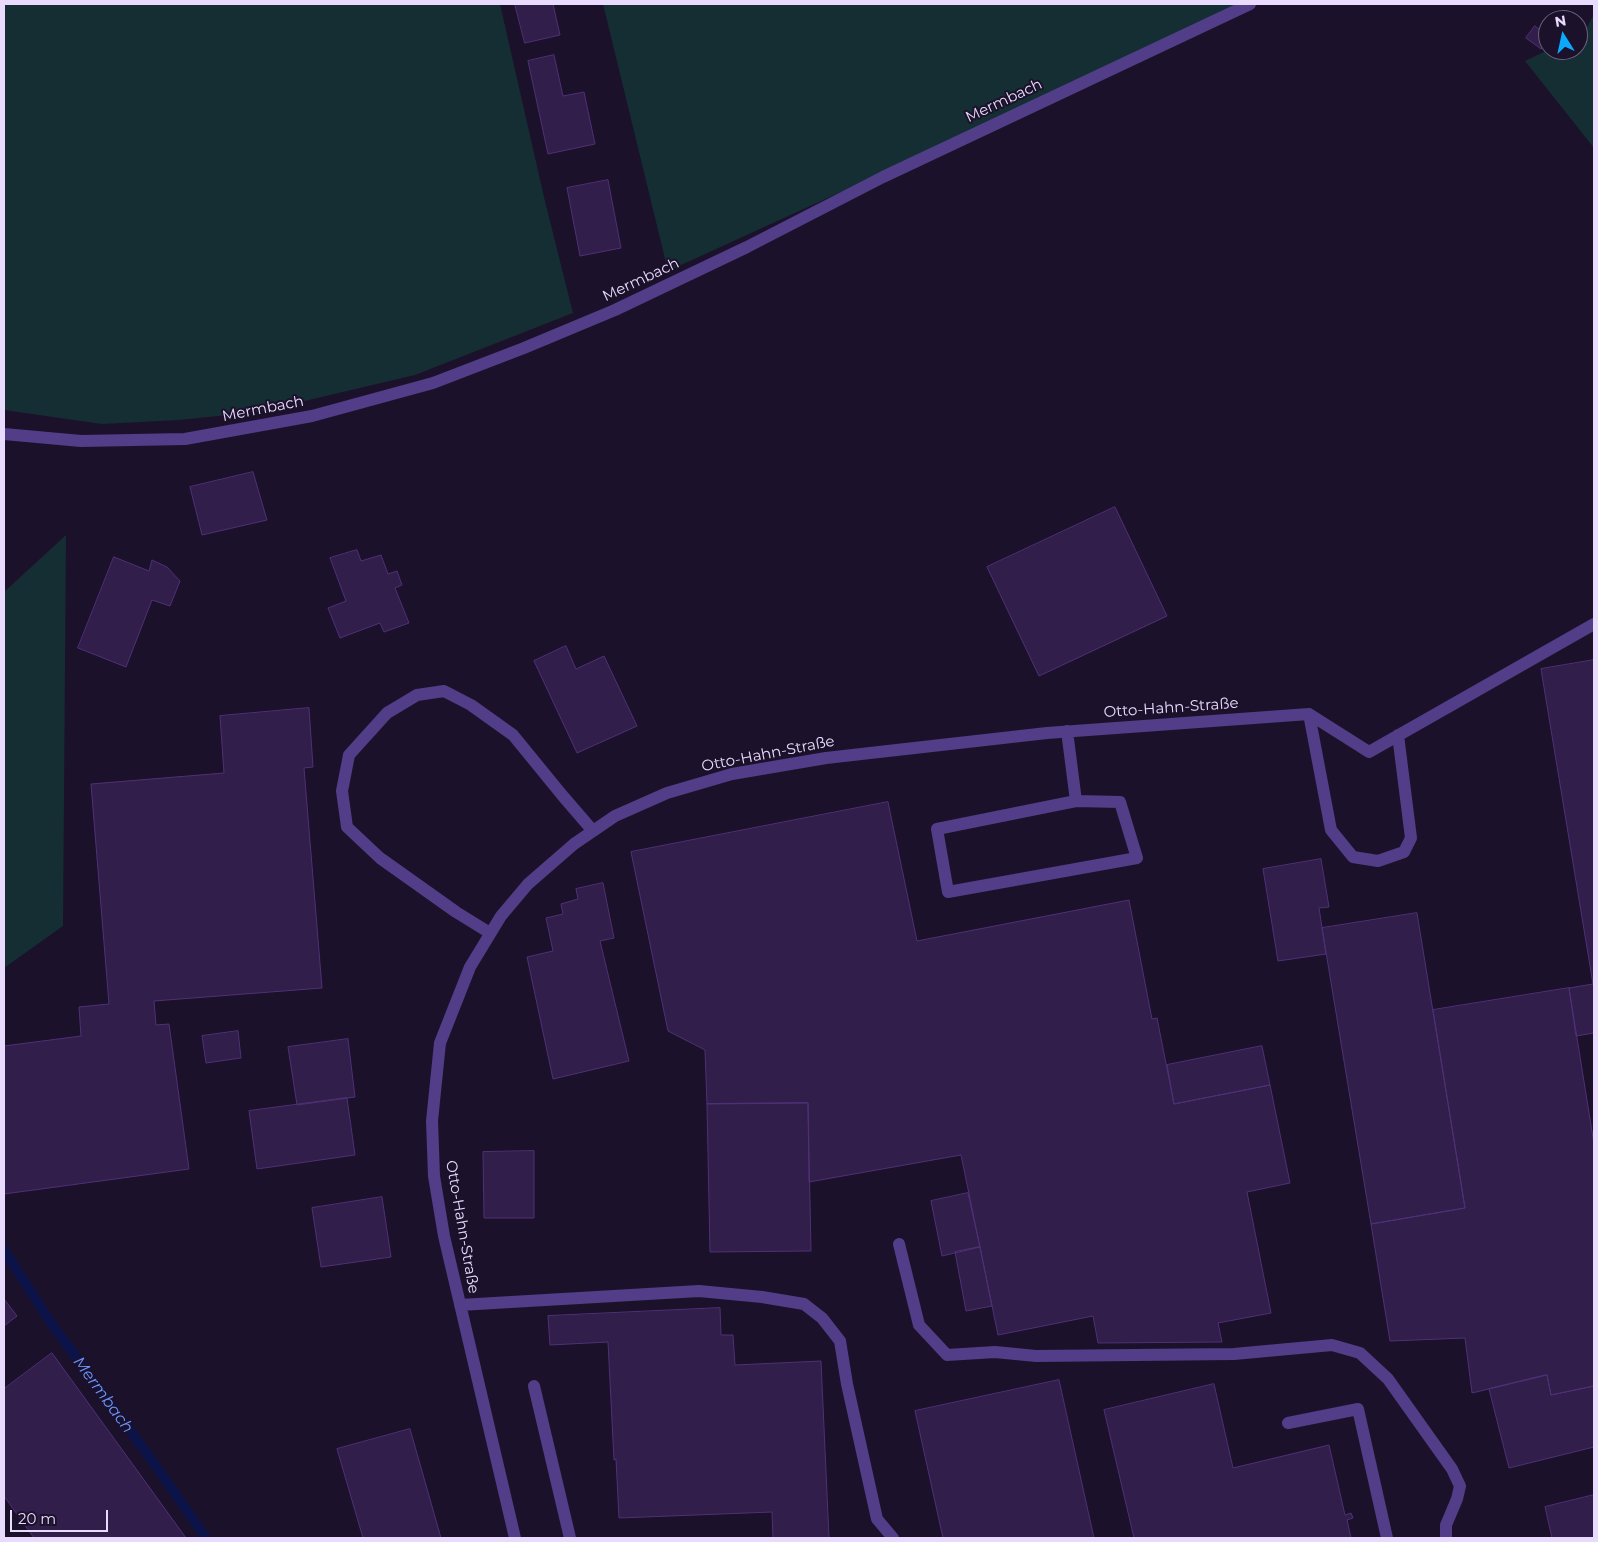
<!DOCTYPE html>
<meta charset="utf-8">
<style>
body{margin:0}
#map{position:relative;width:1598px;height:1542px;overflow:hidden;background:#1c112a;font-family:Montserrat,sans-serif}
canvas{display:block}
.frame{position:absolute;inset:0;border:5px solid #e8dbfe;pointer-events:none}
.north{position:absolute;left:1538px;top:10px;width:50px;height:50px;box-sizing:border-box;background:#1c112a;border:1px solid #6e627f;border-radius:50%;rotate:350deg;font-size:14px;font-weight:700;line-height:20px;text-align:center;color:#e8dbfe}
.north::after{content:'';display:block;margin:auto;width:18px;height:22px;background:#0ba9fb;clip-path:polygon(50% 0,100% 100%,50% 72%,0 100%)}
.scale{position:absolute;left:10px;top:1510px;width:98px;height:22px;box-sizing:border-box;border:2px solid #e8dbfe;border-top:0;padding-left:6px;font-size:15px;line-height:18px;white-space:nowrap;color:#e8dbfe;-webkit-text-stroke:4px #1c112a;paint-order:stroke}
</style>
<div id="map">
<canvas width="1598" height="1542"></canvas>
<div class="frame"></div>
<div class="north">N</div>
<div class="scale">20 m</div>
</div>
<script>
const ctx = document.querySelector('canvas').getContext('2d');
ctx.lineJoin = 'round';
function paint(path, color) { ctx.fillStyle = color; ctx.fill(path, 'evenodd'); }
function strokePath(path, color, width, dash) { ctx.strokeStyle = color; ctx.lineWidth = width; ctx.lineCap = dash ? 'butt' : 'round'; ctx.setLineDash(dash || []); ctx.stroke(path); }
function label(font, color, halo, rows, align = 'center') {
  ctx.font = font + ' Montserrat,sans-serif'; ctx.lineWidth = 4; ctx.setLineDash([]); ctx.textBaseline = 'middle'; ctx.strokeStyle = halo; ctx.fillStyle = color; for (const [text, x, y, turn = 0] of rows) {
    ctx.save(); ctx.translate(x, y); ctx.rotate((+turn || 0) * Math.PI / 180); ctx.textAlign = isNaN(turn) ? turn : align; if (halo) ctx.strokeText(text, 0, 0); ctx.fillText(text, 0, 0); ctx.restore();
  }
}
paint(new Path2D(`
 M4,4H500L544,197L573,313L415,375L258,412L179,420L102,424L4,410Z
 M603,4H1238L878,175L668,271Z
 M1594,14V148L1525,61L1548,50H1578V34L1585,31Z
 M66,535L63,926L4,968V592Z`), '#142e34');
strokePath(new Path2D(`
 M4,1250L51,1323L146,1452L206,1538`), '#0c1349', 10);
const building = new Path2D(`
 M515,4H553L560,35L525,43Z
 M1535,26L1548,36V40L1541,49L1526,38Z
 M554,55L563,96L584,92L595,144L548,154L528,61Z
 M608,180L621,248L580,256L567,188Z
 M253,472L267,520L202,535L190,487Z
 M1115,507L1167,616L1039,676L987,567Z
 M357,550L361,561L381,555L388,574L397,571L402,585L395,588L409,623L384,632L380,623L340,638L328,608L346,601L330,558Z
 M114,557L149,571L152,560L167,567L180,581L170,606L152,600L126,667L78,648Z
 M566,646L576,669L604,656L637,726L577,753L534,661Z
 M1594,660V1033L1576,1036L1569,988L1593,984L1541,669Z
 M309,708L313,767L304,768L322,988L154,1001L156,1025L169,1024L189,1169L4,1194V1046L81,1036L79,1007L109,1004L91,784L224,773L220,716Z
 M888,802L917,941L1129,900L1152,1019L1157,1018L1174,1104L1270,1085L1290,1183L1247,1192L1271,1313L1218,1323L1222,1342L1098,1343L1093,1316L998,1335L961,1155L809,1182L808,1103L707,1104L705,1050L668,1031L631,852Z
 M1321,859L1329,907L1319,908L1326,954L1278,961L1263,869Z
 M603,883L614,938L600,941L629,1061L553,1079L527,957L553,951L546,918L563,914L561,904L578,899L576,889Z
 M1417,913L1465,1208L1371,1224L1322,928Z
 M1569,988L1594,1144V1386L1551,1395L1547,1375L1472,1393L1465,1338L1390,1341L1371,1224L1465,1208L1433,1010Z
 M238,1031L241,1058L206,1063L202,1036Z
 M348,1039L355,1097L297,1105L288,1047Z
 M1262,1046L1270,1085L1174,1104L1167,1065Z
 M347,1098L355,1155L257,1169L249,1111Z
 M808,1103L811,1251L710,1252L707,1104Z
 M534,1151V1218H484L483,1152Z
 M968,1193L980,1247L942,1256L931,1201Z
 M382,1197L391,1257L321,1267L312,1208Z
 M980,1247L992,1306L966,1311L955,1252Z
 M4,1299L17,1316L4,1326Z
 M720,1308L721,1335H733L735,1365L821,1361L829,1538H773L772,1512L619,1518L616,1459L614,1460L608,1342L550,1345L548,1316Z
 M52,1353L186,1538H34L4,1496V1389Z
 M1547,1375L1551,1395L1594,1386V1447L1509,1468L1489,1389Z
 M1059,1380L1094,1538H943L915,1411Z
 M1214,1384L1233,1468L1329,1445L1345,1515L1351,1513L1353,1518L1347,1520L1351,1538H1134L1104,1410Z
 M410,1429L441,1538H363L337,1449Z
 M1594,1495V1538H1552L1545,1507Z`);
paint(building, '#321e4b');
strokePath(building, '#4f3077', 1);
strokePath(new Path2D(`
 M4,434L81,441L185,439L312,416L433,383L524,348L615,310L747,247L883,177L1250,4
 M1309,714L1369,752L1594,624
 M1309,714L1331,830L1353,857L1378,861L1404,852L1411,838L1398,735
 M1067,731L1076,801L1120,802L1137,858L948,892L937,829L1076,801
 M490,933L456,912L380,858L347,827L342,791L349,755L387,713L417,695L444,691L471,705L513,735L562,795L593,831
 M899,1244L919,1325L947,1355L995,1352L1036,1356L1234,1354L1332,1345L1360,1353L1388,1379L1452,1469L1460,1486L1457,1499L1446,1525V1538
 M460,1305L699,1291L762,1297L804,1304L822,1318L840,1341L847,1384L877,1519L893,1538
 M534,1386L570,1538
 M1288,1423L1358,1409L1387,1538
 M515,1538L444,1236L434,1176L432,1121L440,1043L470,967L501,916L528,884L574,844L615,816L667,793L732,774L826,758L1047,733L1309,714`), '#523d88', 12);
label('15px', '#e8dbfe', '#1c112a', [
 ["Mermbach",1004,101,-25],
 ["Mermbach",641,280,-25],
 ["Mermbach",263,409,-11],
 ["Otto-Hahn-Straße",1171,708,-4],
 ["Otto-Hahn-Straße",768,754,-11],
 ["Otto-Hahn-Straße",462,1227,80]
]);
label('italic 16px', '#6b96fc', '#1c112a', [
 ["Mermbach",103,1395,54]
]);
</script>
